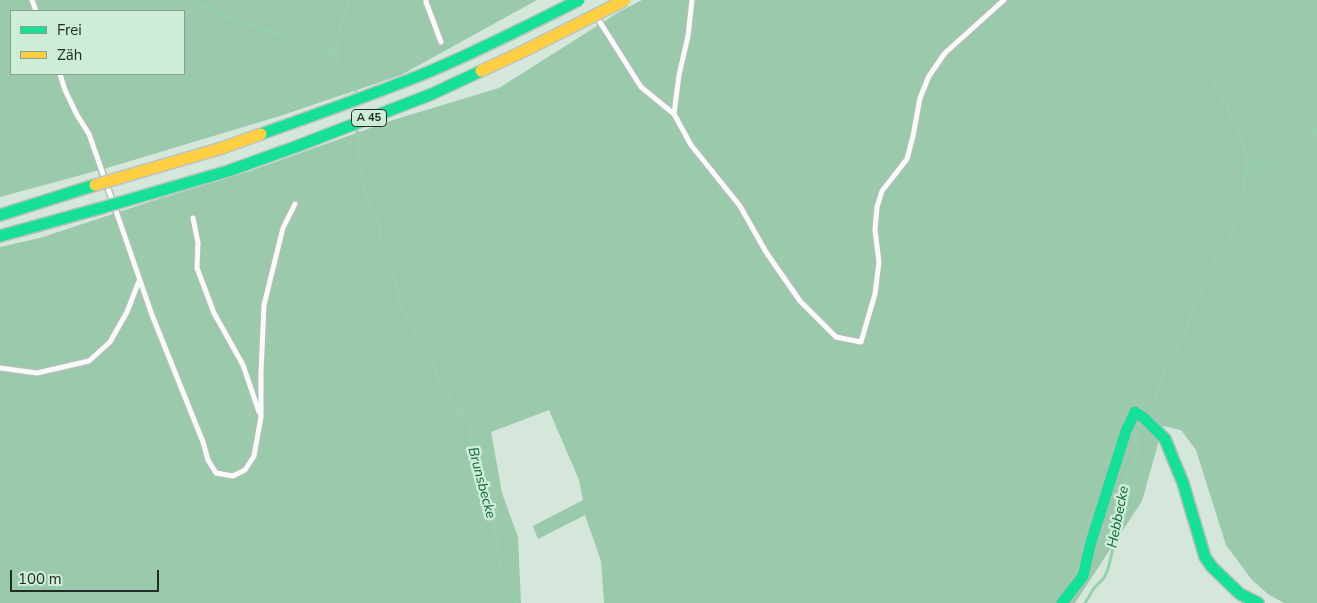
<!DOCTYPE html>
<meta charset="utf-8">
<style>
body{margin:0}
#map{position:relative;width:1317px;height:603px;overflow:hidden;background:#d5e6db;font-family:"Nunito Sans",sans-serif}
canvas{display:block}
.legend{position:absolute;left:10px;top:10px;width:175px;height:65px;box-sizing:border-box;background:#ceedd8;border:1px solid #88a090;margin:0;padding:6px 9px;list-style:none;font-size:15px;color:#202c24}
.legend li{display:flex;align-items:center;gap:10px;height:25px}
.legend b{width:25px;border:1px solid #88a090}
.scale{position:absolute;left:10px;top:570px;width:149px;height:22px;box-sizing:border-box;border:2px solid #202c24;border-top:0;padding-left:6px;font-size:15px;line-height:18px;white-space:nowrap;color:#202c24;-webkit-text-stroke:4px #ceedd8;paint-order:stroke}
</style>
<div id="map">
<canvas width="1317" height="603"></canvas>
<ul class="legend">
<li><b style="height:6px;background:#16e098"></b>Frei</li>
<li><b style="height:6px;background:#ffcf43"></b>Zäh</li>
</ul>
<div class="scale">100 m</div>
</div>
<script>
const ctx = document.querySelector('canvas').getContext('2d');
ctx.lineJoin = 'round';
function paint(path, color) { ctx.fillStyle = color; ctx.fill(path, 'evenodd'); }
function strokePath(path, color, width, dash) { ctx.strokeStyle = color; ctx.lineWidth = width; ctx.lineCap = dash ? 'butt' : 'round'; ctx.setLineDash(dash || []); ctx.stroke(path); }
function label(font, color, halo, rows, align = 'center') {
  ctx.font = font + ' "Nunito Sans",sans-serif'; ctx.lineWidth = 5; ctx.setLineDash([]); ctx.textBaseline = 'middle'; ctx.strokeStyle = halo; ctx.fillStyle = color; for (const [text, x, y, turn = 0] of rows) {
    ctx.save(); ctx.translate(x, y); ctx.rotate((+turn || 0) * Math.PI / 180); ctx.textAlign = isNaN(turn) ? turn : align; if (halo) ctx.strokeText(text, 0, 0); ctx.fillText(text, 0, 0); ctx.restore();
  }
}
paint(new Path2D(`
 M0,0H537L401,75L280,116L107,168L0,197ZM11,11H184V74H11Z
 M642,0H1317V603H1284L1269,595L1252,580L1226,545L1196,450L1181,430L1163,426L1142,501L1075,603H604L601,561L585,515L538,539L533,526L583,500L579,480L549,410L491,432L502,493L518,537L521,603H0V247L40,238L149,202L250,171L393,120L499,88L619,12Z`), '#9ac9ac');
strokePath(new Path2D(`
 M187,0L239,22L291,39L316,51H330L337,59
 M348,0L336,46L337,60L355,88L356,92
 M1202,70L1213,81V83L1224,100L1230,116L1239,131L1248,162L1246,169V174
 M357,131C358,150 361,176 366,194C369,208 383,227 381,239
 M1242,200L1246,174L1249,170L1256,166L1269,165L1287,157L1317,129
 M387,262L397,284L399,303L402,310L407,316L418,339L433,361L440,381L449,395L456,410C463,413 473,418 472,427C472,433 469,437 470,444L490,511L495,531L501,572L508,581L509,589C515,593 516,596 516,603
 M1213,266L1217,254L1229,238L1232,229L1238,219
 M1149,409L1157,396L1161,378L1164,371L1182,339L1193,309L1205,286L1206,281
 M1085,603L1094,588L1104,578L1108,569L1118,528L1120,499L1122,488L1137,455L1136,433L1139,425`), '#97d0ad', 3);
const lane = new Path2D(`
 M32,0L36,11
 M426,0V2L441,42
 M692,0L688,36L679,75L674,114L691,145L740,206L766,252L800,301L836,337L861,342L875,294L879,262L875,230L877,207L882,191L907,159L913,136L920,98L929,76L945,53L1004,0
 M597,18L605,30L641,87L674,114
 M60,74L65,90L77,115L89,134L112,200
 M115,208L152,315L203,442L208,460L216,473L233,476L245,470L254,456L261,417V373L264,305L283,228L295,204
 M193,218L198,243L197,268L214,313L243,365L259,412
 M0,368L37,373L89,361L110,342L127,312L139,281`);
const fast = new Path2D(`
 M0,215L95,185
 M0,236L101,208
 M1062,603L1083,576L1091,542L1126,431L1135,412L1144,418L1165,439L1183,483L1205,557L1212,567L1240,594L1258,603`);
strokePath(lane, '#b1bfb6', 8);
strokePath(fast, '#b1bfb6', 14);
strokePath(lane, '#f9fbfa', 5);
strokePath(fast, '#16e098', 11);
const fastBridge = new Path2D(`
 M261,134C315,115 368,96 421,75C475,53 527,26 579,0
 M101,208L228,171L295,147L432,94L481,71`);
const slowBridge = new Path2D(`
 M481,71L524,51L625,0
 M95,185L222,148L261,134`);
strokePath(fastBridge, '#bbc4be', 14, []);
strokePath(slowBridge, '#bbc4be', 14, []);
strokePath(fastBridge, '#16e098', 11);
strokePath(slowBridge, '#ffcf43', 11);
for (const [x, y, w] of [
 [369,118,35]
]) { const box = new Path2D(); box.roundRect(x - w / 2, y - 8.5, w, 17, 4); ctx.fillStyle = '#ceedd8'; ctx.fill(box); strokePath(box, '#202c24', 1); }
label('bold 11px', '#202c24', null, [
 ["A 45",369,118]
]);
label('italic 14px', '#0e653b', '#ceedd8', [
 ["Brunsbecke",481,483,75],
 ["Hebbecke",1119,517,-79]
]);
</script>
